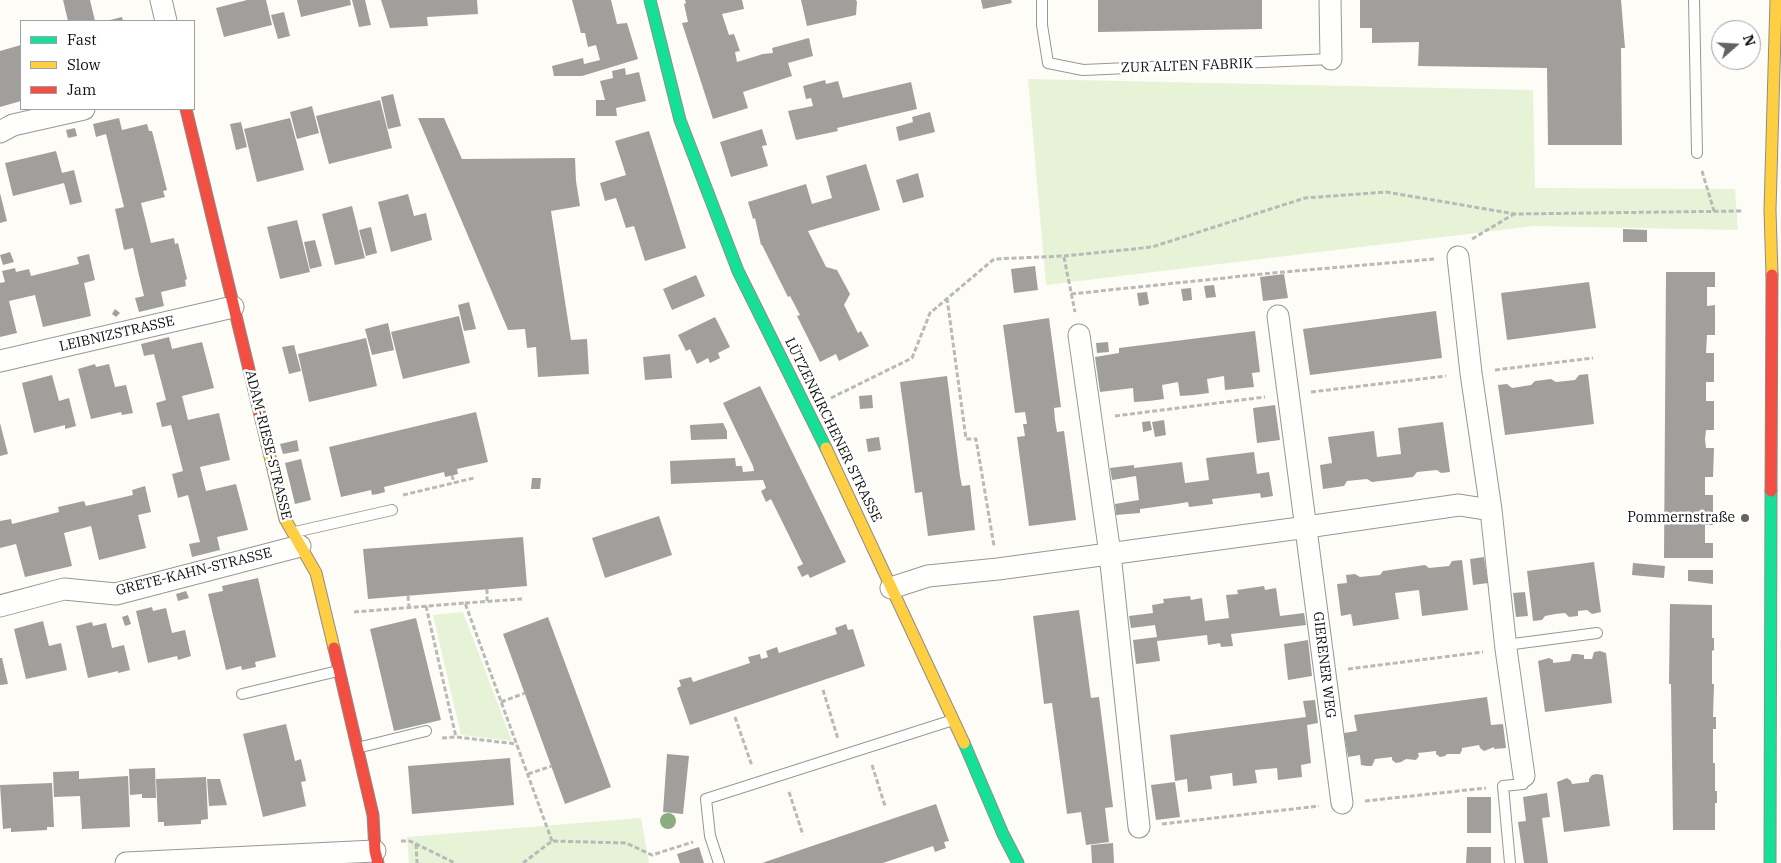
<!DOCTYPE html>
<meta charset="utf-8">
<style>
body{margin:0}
#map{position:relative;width:1781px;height:863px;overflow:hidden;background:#fdfcf7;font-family:"IBM Plex Serif",serif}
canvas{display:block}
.legend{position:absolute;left:20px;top:20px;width:175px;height:90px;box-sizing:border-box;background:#fff;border:1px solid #a0a0a0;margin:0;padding:6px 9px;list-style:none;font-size:15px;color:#111}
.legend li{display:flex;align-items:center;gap:10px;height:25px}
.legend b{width:25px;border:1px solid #a0a0a0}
.north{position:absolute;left:1711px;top:20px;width:50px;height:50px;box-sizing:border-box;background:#fff;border:1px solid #a0a0a0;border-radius:50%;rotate:71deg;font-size:14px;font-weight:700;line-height:20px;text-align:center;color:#111}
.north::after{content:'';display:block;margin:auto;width:18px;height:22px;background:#646362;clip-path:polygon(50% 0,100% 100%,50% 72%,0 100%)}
</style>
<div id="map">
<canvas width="1781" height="863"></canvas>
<ul class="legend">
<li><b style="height:6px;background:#16e098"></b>Fast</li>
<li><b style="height:6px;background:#ffcf43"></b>Slow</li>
<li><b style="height:6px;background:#f24e42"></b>Jam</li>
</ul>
<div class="north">N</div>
</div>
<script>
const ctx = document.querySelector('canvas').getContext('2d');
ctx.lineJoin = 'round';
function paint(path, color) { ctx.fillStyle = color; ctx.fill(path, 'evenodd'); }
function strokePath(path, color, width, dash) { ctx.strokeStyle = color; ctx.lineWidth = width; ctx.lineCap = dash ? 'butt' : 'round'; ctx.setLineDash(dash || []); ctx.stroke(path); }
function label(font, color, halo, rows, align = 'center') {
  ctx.font = font + ' "IBM Plex Serif",serif'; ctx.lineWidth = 5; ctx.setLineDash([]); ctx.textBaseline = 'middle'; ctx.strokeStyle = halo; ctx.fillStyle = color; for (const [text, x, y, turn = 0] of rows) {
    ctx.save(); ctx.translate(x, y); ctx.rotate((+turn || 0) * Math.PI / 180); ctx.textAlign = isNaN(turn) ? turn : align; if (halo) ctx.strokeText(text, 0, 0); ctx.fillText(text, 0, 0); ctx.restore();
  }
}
paint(new Path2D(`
 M1028,79L1533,90L1535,188L1735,189L1738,230L1534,226L1046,285Z
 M463,612L512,741L461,735L433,615Z
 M641,818L649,863H409L407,837Z`), '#e7f3d7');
paint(new Path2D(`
 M63,0H90L95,21H68Z
 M247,0H266L272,25L224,37L216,8Z
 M297,0H350L351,5L301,17Z
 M352,0H365L371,25L359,27Z
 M381,0H477L478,14L427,17L428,26L390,28Z
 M572,0H611L617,24L627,23L638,59L582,76H554L552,66L583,58L584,64L600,60L596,45L588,47L585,33H581Z
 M685,0H742L744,9L722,14L729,35L734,34L740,51L735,52L737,62L763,54L773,53L772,48L809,38L813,56L788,63L792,76L743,92L748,108L713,119L682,23L688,22L684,4L686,3Z
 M801,0H856L857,2L856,15L807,26Z
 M981,0H1011L1012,3L983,9Z
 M1098,0H1262V29L1098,32Z
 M1360,0H1621L1625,48H1621L1622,145H1548L1547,68L1418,66L1419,42L1372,43V28H1360Z
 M284,12L290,36L278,39L271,15Z
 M122,17L123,21H106Z
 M21,45V101L0,107V51Z
 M625,68L626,75L639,72L646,101L616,108L617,116H596V100H605L600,81L613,78L612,71Z
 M825,80L826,84L838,81L843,98L911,82L917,109L837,128L838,131L796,140L788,111L813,106L811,98L806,99L803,86Z
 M393,94L401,126L388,129L381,97Z
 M380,100L392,148L329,164L316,116Z
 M312,106L319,133L297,139L290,112Z
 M930,112L935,132L899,141L896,127L913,122L912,117Z
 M119,118L122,130L147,124L149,131H152L167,190L163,191L165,197L141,203L151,243L174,238L175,244L178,243L187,279L185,280L186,286L161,292L164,306L139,312L135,298L144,296L138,271L133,248L124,250L115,209L124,207L106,134L96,137L93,124Z
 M290,118L304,170L257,182L244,129Z
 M418,118H444L462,159L575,158L576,181L580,206L551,211L571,340L587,339L589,374L538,377L536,347L527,348L525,329L508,330Z
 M241,122L247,147L236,150L230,124Z
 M75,128L77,136L68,138L66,130Z
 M762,129L767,145L762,146L768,166L731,177L720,142Z
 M649,131L686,248L645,261L634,226L626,228L616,198L605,201L600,183L626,175L615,141Z
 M56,151L62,173L74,170L82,202L70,205L64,183L13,196L5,163Z
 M866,164L880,210L808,231L826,267L837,270L850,294L844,305L858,333L861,331L869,346L839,361L836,354L820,362L797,316L800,315L790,296L788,297L762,245H761L755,218L753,219L748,202L806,184L812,204L832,198L826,176Z
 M918,173L924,197L903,203L896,180Z
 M0,193L7,221L0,223Z
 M408,194L414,216L426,213L432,240L391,252L378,202Z
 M352,206L365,258L335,265L322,214Z
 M297,220L310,272L280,279L267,227Z
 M371,227L377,253L366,256L359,230Z
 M1623,229L1647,230V242H1623Z
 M315,240L322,266L310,269L304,242Z
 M10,252L14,262L3,265L0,255Z
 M89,254L95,280L84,283L91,316L43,327L35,295L9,301L17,333L0,337V283L5,282L2,271L15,268L16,272L29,269L31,276L79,264L77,257Z
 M1035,266L1038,290L1014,293L1011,269Z
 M1666,272H1715V287H1707V306L1715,305V335H1707L1706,353H1714V382H1706V401H1714V430H1706L1705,439L1706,448H1714L1713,477H1705V495H1713V525H1705V543H1713V558H1664Z
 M1284,274L1288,298L1263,301L1260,277Z
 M696,275L705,296L672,310L663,289Z
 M1589,282L1596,328L1507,340L1501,293Z
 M1214,285L1216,297L1206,298L1204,286Z
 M1191,288L1192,300L1183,301L1181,289Z
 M1147,292L1149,304L1139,306L1137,293Z
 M469,302L476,329L464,331L458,305Z
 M115,309L120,313L116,317L112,314Z
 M1436,311L1442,358L1310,375L1303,329Z
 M459,316L470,363L403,379L391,332Z
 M715,317L730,347L718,353L720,358L710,363L708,358L697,364L690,349L686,351L678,335Z
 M1049,318L1061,407L1054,408L1055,420L1057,432L1064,431L1076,520L1029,526L1017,437L1025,436L1023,424H1027L1025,412L1015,413L1003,325Z
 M388,323L394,350L372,355L365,329Z
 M1255,331L1260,372L1252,373L1254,387L1225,390L1224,376L1207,379L1209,393L1194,395L1180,396L1178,382L1162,385L1164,399L1149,401L1134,402L1133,388L1100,392L1095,357L1119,353V348Z
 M169,337L172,349L202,342L214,388L182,396L188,420L219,413L230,460L200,467L206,491L236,484L248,530L217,537L220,550L192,557L189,544L200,542L188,495L178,498L172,474L183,471L171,425L162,427L156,403L166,400L154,354L144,356L141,344Z
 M366,338L377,386L309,402L298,354Z
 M1108,342L1109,352L1097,353L1096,343Z
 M294,345L301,371L289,374L282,347Z
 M670,354L672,378L645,380L643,357Z
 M95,364L96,367L109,364L115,387L126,385L133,413L122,415L121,412L91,419L78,369Z
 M1588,374L1594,424L1505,435L1498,385L1507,384L1512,388L1531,385L1535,381L1551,379L1556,382L1575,380L1579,375Z
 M52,375L59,401L69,398L76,426L65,429V425L34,433L22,383Z
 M947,376L960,476L962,486L970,485L975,530L928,536L922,492L915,493L900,382Z
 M760,386L846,562L810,578L808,574L802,577L797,567L803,564L771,499L766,502L761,491L766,488L763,480L671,484L670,461L735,458L736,466H742L743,472L754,471L753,466L723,403Z
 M872,395L873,408L860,409L859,396Z
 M1275,405L1280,440L1257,443L1253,408Z
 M476,412L488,462L457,469L458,474L445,477L444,472L384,487L385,492L378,494L372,495L371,490L341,497L329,447Z
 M1164,420L1166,435L1155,437L1152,422Z
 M1150,421L1152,430L1143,432L1142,422Z
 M1443,422L1450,472L1441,473L1437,470L1417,472L1413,477L1372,482L1367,479L1347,481L1344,486L1323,489L1320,465L1332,463L1328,437L1374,431L1377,457L1401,454L1398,428Z
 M0,423L8,454L0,456Z
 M723,423L727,431V439L691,440L690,425Z
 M879,437L881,450L868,452L866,439Z
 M297,440L299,451L283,454L280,444Z
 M1254,452L1257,474L1269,472L1273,496L1261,498L1260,493L1212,499L1213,504L1189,507L1188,502L1176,504L1140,509V513L1116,515L1115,504L1139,500L1136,476L1112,480L1110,468L1134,465V468L1182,462L1185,483L1209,480L1206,458Z
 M301,459L311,500L295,504L285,463Z
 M532,478H541L540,489H531Z
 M145,486L151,512L138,515L146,548L99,560L91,526L64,533L72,566L25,577L16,544L0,548V521L11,519L12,524L59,512L58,507L84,501L86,506L133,495L132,490Z
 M659,516L672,555L605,578L592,538Z
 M523,537L527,586L368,599L363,549Z
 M1484,557L1488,583L1473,585L1470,559Z
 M1462,560L1468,610L1422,616L1419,590L1395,593L1399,619L1353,626L1351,614L1341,616L1337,584L1347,583L1346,575L1355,574L1360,577L1380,575L1383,571L1425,565L1429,568L1449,566L1452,561Z
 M1594,562L1601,612L1592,614L1587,610L1578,611V616L1569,617L1565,613L1555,614L1545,616L1542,620L1533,621L1527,571Z
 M1633,563L1665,566L1664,578L1632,575Z
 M1688,570H1713V584L1688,581Z
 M258,578L276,657L255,662L256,667L242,670L241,666L226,670L208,594L223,591L222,586Z
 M1264,586L1265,590L1276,588L1280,616L1304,613L1306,625L1231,634L1233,646L1221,647L1220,643L1208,645L1207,635L1157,641L1160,661L1136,664L1133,640L1157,637L1155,625L1131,628L1129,616L1153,613L1152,605L1164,603L1163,599L1190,596L1191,600L1202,598L1205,621L1229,618L1226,595L1238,594L1237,590Z
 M186,591L189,598L178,601L176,594Z
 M1525,592L1528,616L1516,617L1513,593Z
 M1670,604L1712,605V638H1714V650L1712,651V684H1714L1713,717H1716V729H1713V763H1715V791H1717V803H1715V830H1673L1671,684H1669Z
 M152,607L153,611L166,608L172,633L185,630L191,656L178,660L177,656L148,663L136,611Z
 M1079,610L1091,698L1099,697L1113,807L1105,808L1109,842L1086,845L1081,812L1067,814L1052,703L1044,704L1033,616Z
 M128,615L131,624L125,626L122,617Z
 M548,617L611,787L565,804L503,634Z
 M416,618L441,720L394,731L370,629Z
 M43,621L49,646L61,643L67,670L26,679L14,629Z
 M92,622L93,626L106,623L112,648L124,645L130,670L118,673V671L88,678L76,626Z
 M846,624L848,630L853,629L865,666L690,725L677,688L681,686L679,680L691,677L693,682L750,663L748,657L760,654L761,659L765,658L768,657L766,651L777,647L779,653L837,634L835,628Z
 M1308,640L1312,676L1288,680L1284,644Z
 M1600,651L1606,653L1612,703L1545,712L1538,661L1549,658L1553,660V663L1570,661L1572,654H1577L1584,655V659H1592L1594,652Z
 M0,658H2L8,684L0,685Z
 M1487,697L1491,725L1503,724L1506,748L1494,749V747L1484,751L1480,748L1479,745L1462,748V750L1460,754H1447L1445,756L1440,757L1436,754V751L1418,753L1419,756L1416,760L1406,759L1401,762L1396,763L1392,760V757L1375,759L1372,766H1367L1361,765L1360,755L1348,757L1344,733L1357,731L1354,715Z
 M1315,700L1318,723L1307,725L1311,763L1301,765L1302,777L1278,780L1277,768L1255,770L1257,783L1233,786L1232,773L1210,776L1212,789L1188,792L1187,779L1175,781L1170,735L1306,717L1303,701Z
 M286,724L295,761L301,759L306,781L301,782L306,806L263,817L243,734Z
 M667,754L689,756L683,814L663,812Z
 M510,758L514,805L412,814L408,766Z
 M155,768L156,798H142V794L130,795L129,769Z
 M79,771V779L128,776L130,827L82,829L80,796L54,797L53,772Z
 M1597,774L1603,775L1610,826L1564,832L1557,782L1567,778L1571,781L1572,784L1589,782V779L1592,775Z
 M206,777L208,819L201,820V824L164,826V822H158L156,779Z
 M207,779H220L227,805L209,806Z
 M1175,782L1180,817L1156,820L1151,785Z
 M52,783L54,827H47V830L11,832V828L3,829L0,785Z
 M1547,793L1550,817L1542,818L1548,863H1524L1518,822L1526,821L1523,797Z
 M1467,797H1491V833H1467Z
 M936,804L949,841L944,842L946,848L935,852L933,846L883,863H762Z
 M1113,843L1114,863H1092L1091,845Z
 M699,847L704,863H680L677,854Z
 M1467,847H1491V863H1466Z`), '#a19f9c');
const lane = new Path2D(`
 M1042,0V25L1048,63L1083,70L1331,59
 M1694,0L1697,153
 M295,532L392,510
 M1506,645L1597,633
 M242,694L338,671
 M357,748L426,731
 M719,863L710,836L706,799L953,720
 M1510,863L1503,786L1523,784L1524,776`);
const street = new Path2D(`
 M161,0L166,21
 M1330,0L1331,59
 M0,132L13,125L84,109
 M1458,257L1471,373L1491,510L1506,649L1524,776
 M1278,316L1342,803
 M1079,335L1110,554L1139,827
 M0,361L233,307
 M891,588L928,576L998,569L1307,527L1459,505L1491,510
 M0,606L64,589L116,594L300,546
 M126,863L375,851`);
const fast = new Path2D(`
 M650,0L680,120L738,271L826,448
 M964,743L1003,834L1018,863
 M1770,863L1771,491`);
const slow = new Path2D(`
 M1772,275L1770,210L1776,0
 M266,440L285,519L316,573L334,648
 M826,448L964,743`);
const jam = new Path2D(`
 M186,109L266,440
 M1771,491L1772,275
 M334,648L373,815L375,851L378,863`);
strokePath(lane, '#979795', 12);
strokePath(street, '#979795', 23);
strokePath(fast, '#8e8d8b', 13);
strokePath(slow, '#8e8d8b', 13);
strokePath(jam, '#8e8d8b', 13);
strokePath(new Path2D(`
 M1702,171L1714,211
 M1472,239L1514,214
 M1064,257L1075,312
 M1071,294L1272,273L1434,259
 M947,298L966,439H976L994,546
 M1495,370L1593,358
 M1311,392L1446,376
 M831,398L912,358L930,313L994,259L1064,256L1152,247L1305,198L1386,192L1515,214L1742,211
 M1115,416L1265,397
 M452,475L454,483
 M403,495L474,478
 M487,589V601
 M408,596L409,607
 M465,603L522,599
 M426,606L456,737
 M354,612L465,603L552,841
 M1348,669L1483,652
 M823,690L838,739
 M501,702L525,693
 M735,717L752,766
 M442,738L456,737L517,744
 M872,765L885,806
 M528,774L552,766
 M789,792L803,835
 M1365,801L1486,788
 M1162,824L1319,806
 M401,841H410L455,863
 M416,844L417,863
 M523,863L552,841L626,843L652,855L693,842`), '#b9b9b8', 3, [5, 2.5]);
strokePath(lane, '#fffffe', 10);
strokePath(street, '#fffffe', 21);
strokePath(fast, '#16e098', 11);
strokePath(slow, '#ffcf43', 11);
strokePath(jam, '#f24e42', 11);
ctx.fillStyle = '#8cac80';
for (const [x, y] of [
 [668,821]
]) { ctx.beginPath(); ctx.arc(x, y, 8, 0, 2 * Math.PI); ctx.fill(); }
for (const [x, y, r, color] of [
 [1745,518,5,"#646362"]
]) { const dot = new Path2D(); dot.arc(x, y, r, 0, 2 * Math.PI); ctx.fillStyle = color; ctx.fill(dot); strokePath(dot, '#fff', 2); }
label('14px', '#111', '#fff', [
 ["ZUR ALTEN FABRIK",1187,66,-2],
 ["LEIBNIZSTRASSE",117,334,-13],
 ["LÜTZENKIRCHENER STRASSE",833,430,64],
 ["ADAM-RIESE-STRASSE",268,445,76],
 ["GRETE-KAHN-STRASSE",194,572,-14],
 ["GIERENER WEG",1324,665,83]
]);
label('14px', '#111', '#fff', [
 ["Pommernstraße",1735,518]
], 'right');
</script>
